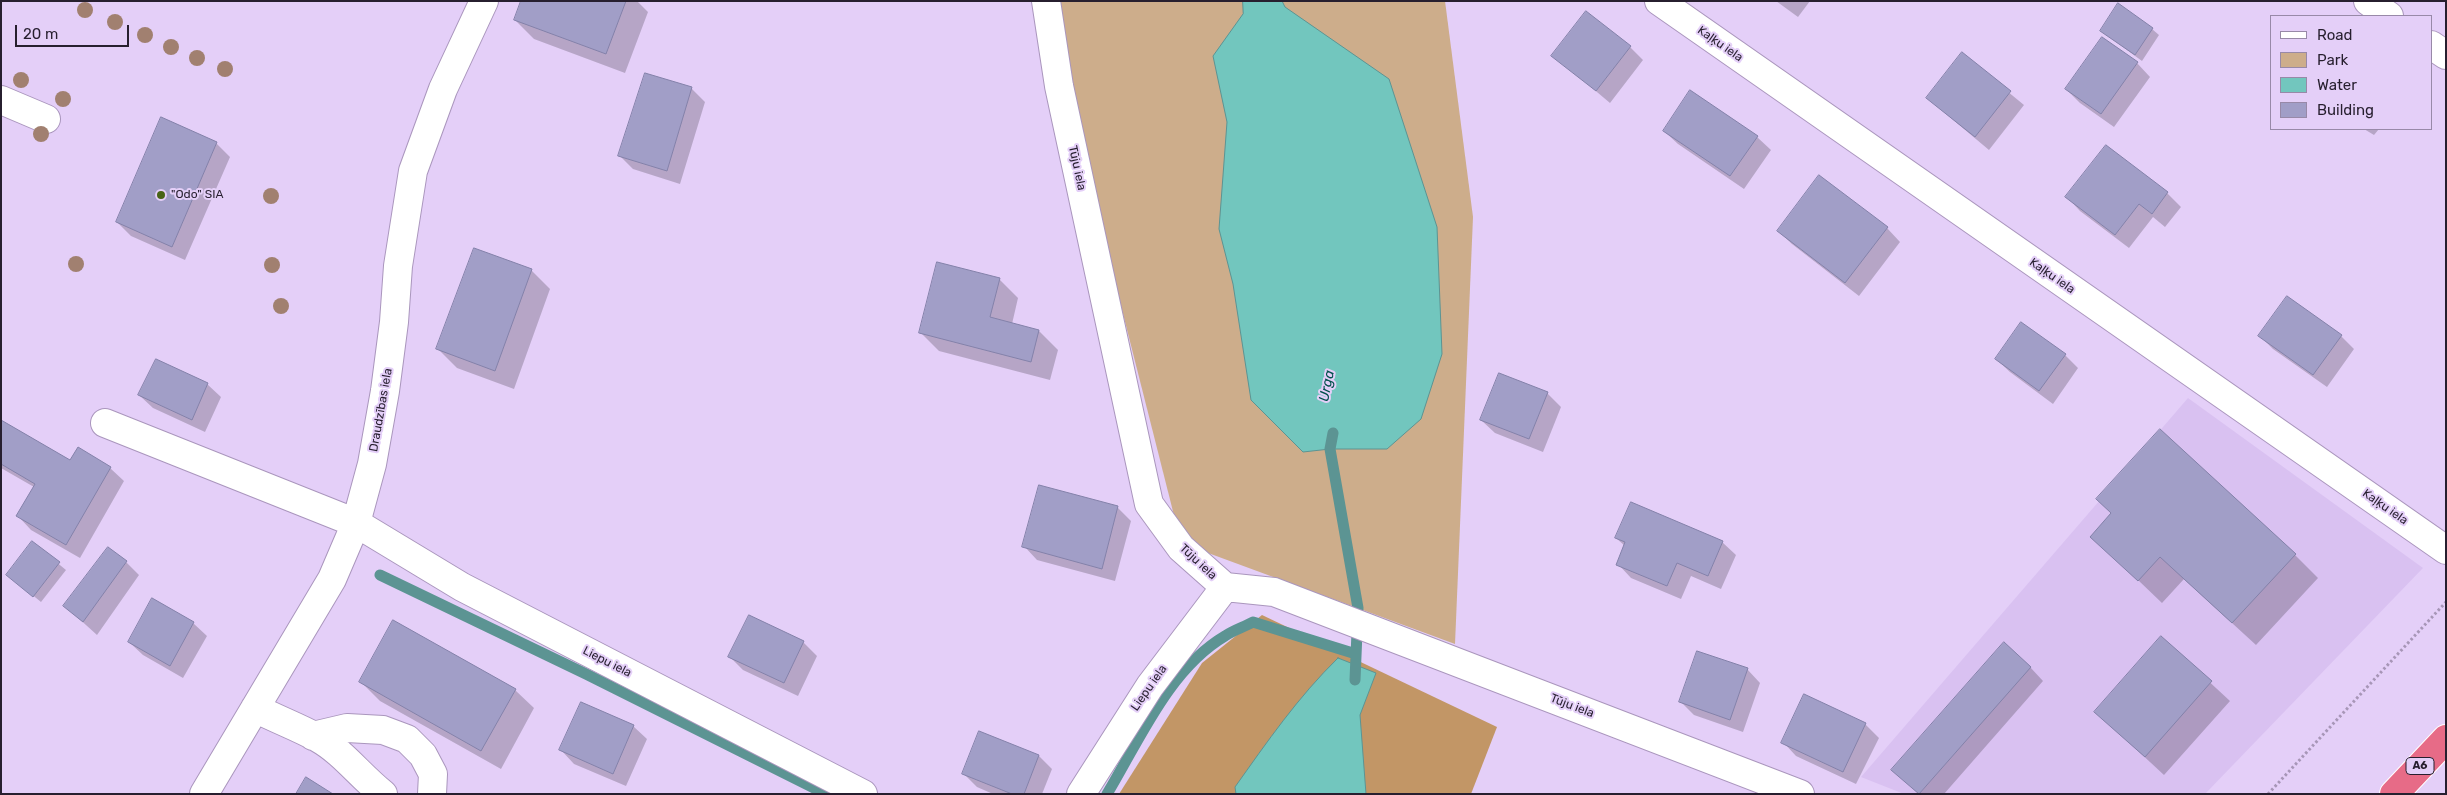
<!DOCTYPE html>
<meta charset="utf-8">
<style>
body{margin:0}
#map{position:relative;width:2447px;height:795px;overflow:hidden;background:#e4cff8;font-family:Rubik,sans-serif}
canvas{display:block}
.frame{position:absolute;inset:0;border:2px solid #271f2f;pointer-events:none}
.legend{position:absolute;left:2270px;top:15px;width:162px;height:115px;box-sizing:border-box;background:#e4cff8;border:1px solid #9889a8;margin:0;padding:6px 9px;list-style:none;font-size:15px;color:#271f2f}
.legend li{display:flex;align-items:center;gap:10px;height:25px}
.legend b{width:25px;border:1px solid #9889a8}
.scale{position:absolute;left:15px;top:25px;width:114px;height:22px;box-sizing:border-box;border:2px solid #271f2f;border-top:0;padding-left:6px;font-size:15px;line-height:18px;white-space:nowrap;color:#271f2f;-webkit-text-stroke:4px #e4cff8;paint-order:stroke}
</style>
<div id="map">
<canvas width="2447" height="795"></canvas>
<div class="frame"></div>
<ul class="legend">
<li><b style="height:6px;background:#fff"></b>Road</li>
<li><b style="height:14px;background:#cdad8b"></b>Park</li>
<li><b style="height:14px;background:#72c6be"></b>Water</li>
<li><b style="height:14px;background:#a19ec7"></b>Building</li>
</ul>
<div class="scale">20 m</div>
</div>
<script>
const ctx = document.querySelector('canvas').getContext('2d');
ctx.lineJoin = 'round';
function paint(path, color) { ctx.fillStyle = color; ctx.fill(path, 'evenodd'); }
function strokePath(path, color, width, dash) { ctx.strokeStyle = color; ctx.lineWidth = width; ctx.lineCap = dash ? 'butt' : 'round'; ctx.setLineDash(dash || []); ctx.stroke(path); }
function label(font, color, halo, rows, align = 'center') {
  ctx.font = font + ' Rubik,sans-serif'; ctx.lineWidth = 4; ctx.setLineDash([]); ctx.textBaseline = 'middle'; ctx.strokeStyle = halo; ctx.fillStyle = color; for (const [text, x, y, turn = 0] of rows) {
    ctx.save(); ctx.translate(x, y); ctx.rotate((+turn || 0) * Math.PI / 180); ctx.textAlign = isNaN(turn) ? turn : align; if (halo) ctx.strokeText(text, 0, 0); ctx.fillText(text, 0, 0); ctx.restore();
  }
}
paint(new Path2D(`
 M2188,398L2423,568L2205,794H1904L1861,777Z`), '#d9c1f1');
paint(new Path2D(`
 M1060,1H1445L1473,217L1455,644L1181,543L1076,128Z`), '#cdad8b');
paint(new Path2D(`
 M1262,615L1497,727L1471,794H1119L1202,663Z`), '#c29666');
const water = new Path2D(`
 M1243,1H1282L1285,7L1389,79L1437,227L1442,354L1421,419L1387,449H1330L1303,452L1251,400L1233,284L1219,229L1227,122L1213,56L1243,14Z
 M1338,658L1376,673L1360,715L1366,794H1236L1235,787C1267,742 1298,697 1338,658Z`);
paint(water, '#72c6be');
strokePath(water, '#5c9493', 1);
paint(new Path2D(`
 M522,1H637L648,12L625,73L534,39L515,20Z
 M1776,1H1810L1798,17Z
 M2152,29L2159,35L2142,61L2101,31Z
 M1630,47L1643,60L1610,103L1553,55Z
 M1962,54L2024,105L1989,150L1927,98Z
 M2137,63L2150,77L2114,127L2080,103L2066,89Z
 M646,74L692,89L705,102L680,184L633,169L620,156Z
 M2364,129H2379L2374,135Z
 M1664,131L1757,137L1771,150L1744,189L1678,144Z
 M216,143L230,157L185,260L131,236L117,222Z
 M2106,146L2167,193L2181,207L2165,227L2153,217L2129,248L2080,211L2067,197Z
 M1887,228L1900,242L1859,296L1792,244L1778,231Z
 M531,270L550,289L514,389L457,368L438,349Z
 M999,279L1018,298L1012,324L1039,331L1058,350L1050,380L939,351L920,332Z
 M2260,336H2341L2354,349L2327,387L2273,349Z
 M2065,355L2078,368L2053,404L2010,372L1996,359Z
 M207,384L221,397L205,432L153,408L139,395Z
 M1547,393L1561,407L1543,452L1495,433L1481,420Z
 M1,422L71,462L110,468L124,481L80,558L31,530L18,516L34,487L1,468Z
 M1118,508L1131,521L1115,581L1037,560L1024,546Z
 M2092,536L2295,555L2318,578L2256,645L2184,579L2162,603Z
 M1616,538L1722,542L1736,555L1721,589L1691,576L1681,599L1631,578L1618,564L1625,546Z
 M33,543L66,570L41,602L8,575Z
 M126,562L139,575L97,635L65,606Z
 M193,623L207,636L183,678L143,655L129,642Z
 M2162,638L2230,701L2164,775L2096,712Z
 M803,642L817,656L798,696L743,670L730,657Z
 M2030,667L2043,681L1944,794H1919Z
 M1747,669L1760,683L1743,732L1694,715L1680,701Z
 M361,682L515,690L534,708L501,769L380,701Z
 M1865,724L1879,738L1856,784L1796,756L1783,742Z
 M633,726L647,739L626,786L574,764L561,750Z
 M1039,756L1052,769L1042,794H993L977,787L964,774Z`), '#0003');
strokePath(new Path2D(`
 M1333,433L1330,449L1358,608L1355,680
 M380,575L586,674L826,794
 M1107,794C1139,741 1169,669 1225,636C1234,630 1244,627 1253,622L1356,654`), '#5c9493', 11);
const building = new Path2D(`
 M521,1H626L606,54L514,20Z
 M2118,3L2153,28L2135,55L2100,31Z
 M1586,11L1631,46L1596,91L1551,56Z
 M2102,37L2138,62L2101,114L2065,89Z
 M1962,52L2011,91L1975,137L1926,98Z
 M645,73L692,87L667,171L618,156Z
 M1690,90L1758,136L1730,176L1663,131Z
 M161,117L217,142L172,247L116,222Z
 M2106,145L2168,192L2152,214L2139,204L2115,235L2065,197Z
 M1819,175L1888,227L1845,283L1777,231Z
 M474,248L532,269L495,371L436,349Z
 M937,262L1000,278L990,317L1039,330L1031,362L919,333Z
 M2287,296L2342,335L2313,375L2258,336Z
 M2021,322L2066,354L2039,391L1995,359Z
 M156,359L208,383L192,420L138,395Z
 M1499,373L1548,392L1529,439L1480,420Z
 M1,420L70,460L78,447L111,467L66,545L16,516L35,484L1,464Z
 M2160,429L2296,554L2232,623L2160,557L2138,581L2090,537L2111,513L2096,499Z
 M1039,485L1118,506L1102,569L1022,547Z
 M1631,502L1723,541L1708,576L1677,563L1667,586L1616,565L1625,542L1615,538Z
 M32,541L60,562L33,597L6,575Z
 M108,547L127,561L83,622L63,606Z
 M152,598L194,622L170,666L128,642Z
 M749,615L804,641L784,683L728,657Z
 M393,620L516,689L481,751L359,682Z
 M2161,636L2212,681L2145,757L2094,712Z
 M2004,642L2031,667L1919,794L1891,770Z
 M1697,651L1748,668L1730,720L1679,702Z
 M1804,694L1866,723L1843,772L1781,743Z
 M581,702L634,725L613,774L559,750Z
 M979,731L1039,755L1024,794H1012L962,774Z
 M306,777L333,794H296Z`);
paint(building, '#a19ec7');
strokePath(building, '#8381a9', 1);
const minor = new Path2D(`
 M1046,1L1059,86L1149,504L1181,548L1225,587L1274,592L1800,794
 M1659,1L2446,550
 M2368,1L2389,16
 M2431,45L2446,55
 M1,100L46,119
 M105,423L356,523L462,587L863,794
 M255,708C276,719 298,727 318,738C343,752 360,776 383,794
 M313,736L347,728L383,730L407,739L423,755L433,774L432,794
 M204,794L332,579L356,523L372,464L385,391L394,322L398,266L413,171L443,89L484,1
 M1081,794L1150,686L1225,587`);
const highway = new Path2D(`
 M2394,794L2446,739`);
strokePath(minor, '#aa96bd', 30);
strokePath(highway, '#fff', 30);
strokePath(new Path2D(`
 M2268,794L2446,602`), '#a796b7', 3, [2.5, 2.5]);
strokePath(minor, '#fff', 28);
strokePath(highway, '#e76b87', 28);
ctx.fillStyle = '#a18070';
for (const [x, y] of [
 [85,10],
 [115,22],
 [145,35],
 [171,47],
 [197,58],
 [225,69],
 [21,80],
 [63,99],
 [41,134],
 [271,196],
 [76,264],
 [272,265],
 [281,306]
]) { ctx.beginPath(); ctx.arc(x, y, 8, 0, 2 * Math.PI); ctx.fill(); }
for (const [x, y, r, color] of [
 [161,195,5,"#486417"]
]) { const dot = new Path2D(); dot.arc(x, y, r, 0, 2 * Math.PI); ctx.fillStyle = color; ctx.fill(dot); strokePath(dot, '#e4cff8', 2); }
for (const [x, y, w] of [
 [2420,766,28]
]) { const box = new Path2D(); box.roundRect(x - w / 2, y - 8.5, w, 17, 4); ctx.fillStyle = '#e4cff8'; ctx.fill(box); strokePath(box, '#271f2f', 1); }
label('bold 11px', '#271f2f', null, [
 ["A6",2420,766]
]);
label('12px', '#271f2f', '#e4cff8', [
 ["Kaļķu iela",1720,44,35],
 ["Tūju iela",1077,168,78],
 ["Kaļķu iela",2052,276,35],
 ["Draudzības iela",381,410,-80],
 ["Kaļķu iela",2385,507,35],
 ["Tūju iela",1198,562,43],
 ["Liepu iela",607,662,27],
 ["Liepu iela",1149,688,-55],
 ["Tūju iela",1572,706,21]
]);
label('12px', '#271f2f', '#e4cff8', [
 ["\"Odo\" SIA",171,195]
], 'left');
label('italic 14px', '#01504b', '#e4cff8', [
 ["Urga",1327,386,-79]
]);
</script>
